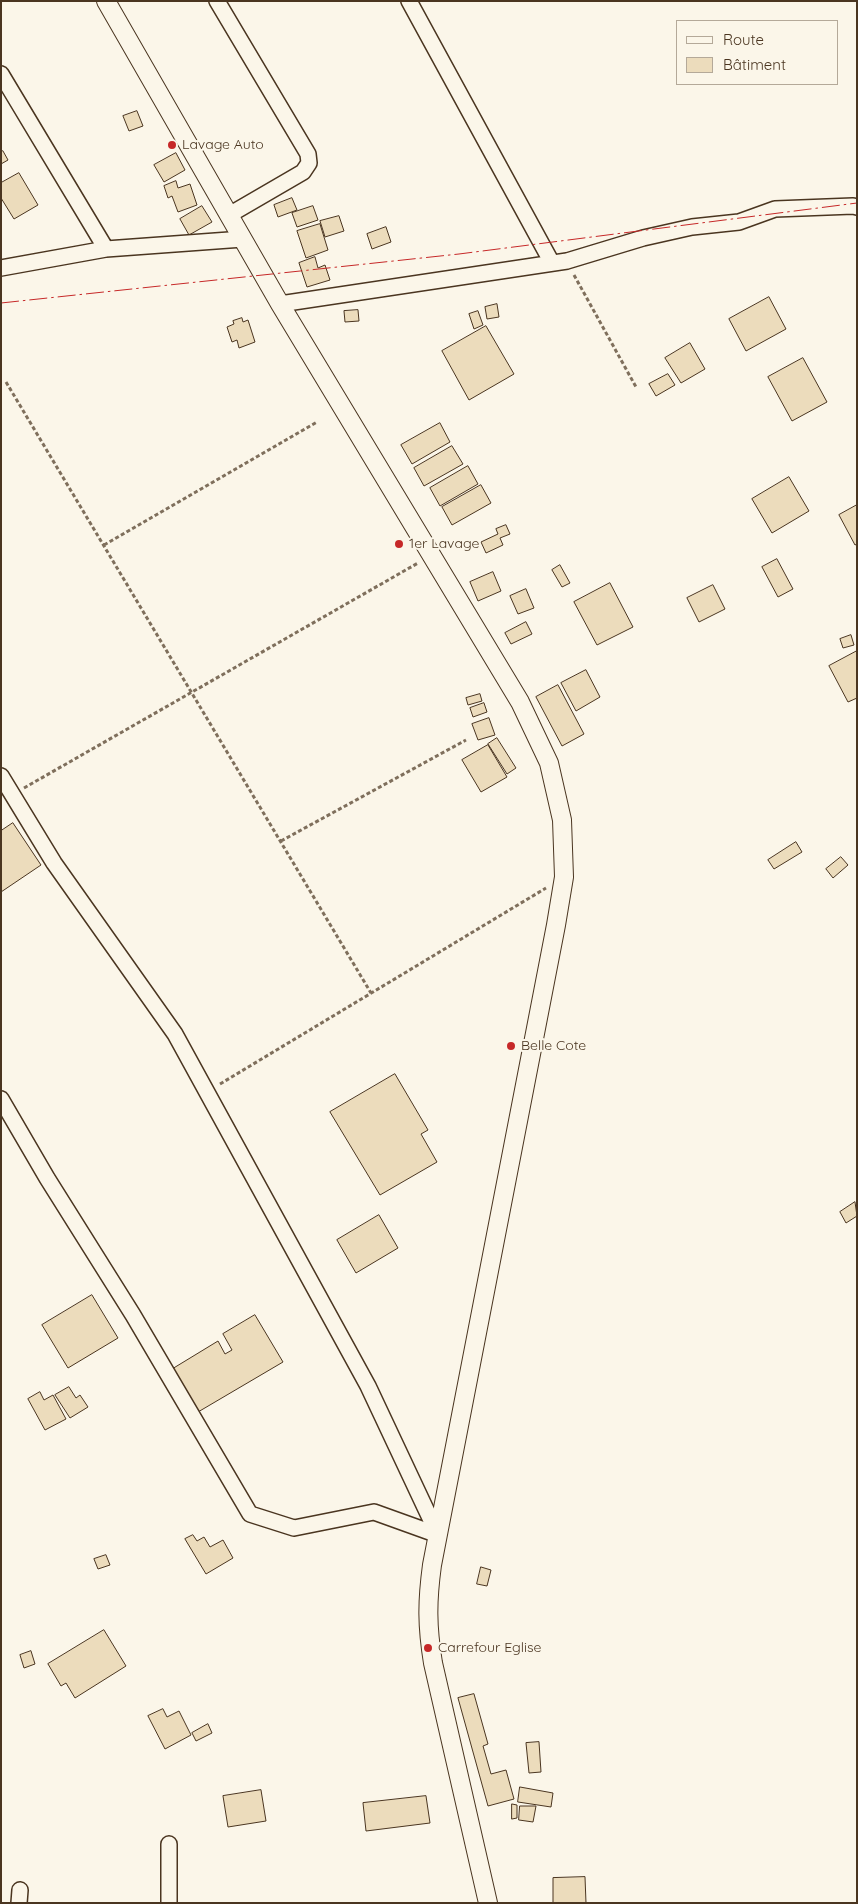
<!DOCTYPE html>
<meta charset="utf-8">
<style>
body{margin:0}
#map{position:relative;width:858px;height:1904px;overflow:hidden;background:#fbf6e9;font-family:Quicksand,sans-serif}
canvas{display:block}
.frame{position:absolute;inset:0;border:2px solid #4a3520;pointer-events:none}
.legend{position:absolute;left:676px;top:20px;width:162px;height:65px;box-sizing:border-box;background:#fbf6e9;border:1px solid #b4a999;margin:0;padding:6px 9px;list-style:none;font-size:15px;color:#4a3520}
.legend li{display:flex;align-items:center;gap:10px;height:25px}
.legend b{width:25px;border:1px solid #b4a999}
</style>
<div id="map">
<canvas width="858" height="1904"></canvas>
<div class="frame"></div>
<ul class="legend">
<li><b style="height:6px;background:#fbf6e9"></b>Route</li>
<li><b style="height:14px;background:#ecdcbc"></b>Bâtiment</li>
</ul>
</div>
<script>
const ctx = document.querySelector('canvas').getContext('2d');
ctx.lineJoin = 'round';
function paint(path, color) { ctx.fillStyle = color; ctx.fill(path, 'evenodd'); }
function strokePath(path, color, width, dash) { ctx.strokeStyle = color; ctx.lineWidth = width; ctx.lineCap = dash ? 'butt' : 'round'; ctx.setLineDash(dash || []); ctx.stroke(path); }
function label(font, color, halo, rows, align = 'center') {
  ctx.font = font + ' Quicksand,sans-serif'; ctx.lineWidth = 4; ctx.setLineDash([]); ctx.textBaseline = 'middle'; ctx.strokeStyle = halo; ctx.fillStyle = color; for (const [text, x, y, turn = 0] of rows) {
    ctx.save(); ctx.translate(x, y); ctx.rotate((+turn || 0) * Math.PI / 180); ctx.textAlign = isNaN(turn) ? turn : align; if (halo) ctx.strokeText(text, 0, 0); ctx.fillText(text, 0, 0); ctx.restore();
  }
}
const building = new Path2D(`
 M137,111L143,126L129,131L123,116Z
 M3,151L8,160L1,164V152Z
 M176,153L185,170L164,182L154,165Z
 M19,173L38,205L14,219L1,198V183Z
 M176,181L178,188L190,184L197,205L178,212L172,196L168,198L164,186Z
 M292,198L297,210L278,217L274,205Z
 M202,206L212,222L189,235L180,219Z
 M313,206L318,220L297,227L292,213Z
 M339,216L344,231L325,237L320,221Z
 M320,224L328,250L306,258L297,231Z
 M386,227L391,242L372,249L367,234Z
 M315,257L318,268L325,265L330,280L307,287L299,263Z
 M769,297L786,329L746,351L729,319Z
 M497,304L499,317L487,319L485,307Z
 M358,310L359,321L345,322L344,311Z
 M478,311L483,325L474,329L469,314Z
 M242,318L243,322L248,320L255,342L239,348L237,340L232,342L227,327L234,324L233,321Z
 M486,326L514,374L469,400L442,351Z
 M690,343L705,369L681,383L665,358Z
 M803,358L827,402L792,421L768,377Z
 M668,374L675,385L656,396L649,384Z
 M440,423L450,442L412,464L401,445Z
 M452,446L463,464L424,486L414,468Z
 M468,466L478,484L440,506L430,488Z
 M789,477L809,511L772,533L752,499Z
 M481,485L491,503L452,525L442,507Z
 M857,505V544L855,545L839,515Z
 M506,525L510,534L500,538L503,545L486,553L481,542L498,534L496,529Z
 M777,559L793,589L778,597L762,567Z
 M560,565L570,583L562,587L552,570Z
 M493,572L501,591L478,601L470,582Z
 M610,583L633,627L597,645L574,602Z
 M713,585L725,609L699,622L687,598Z
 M526,589L534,608L518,614L510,596Z
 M526,622L532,634L511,644L505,633Z
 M851,635L854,645L843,648L840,639Z
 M857,651V698L848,702L829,666Z
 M586,670L600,697L576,711L561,683Z
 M558,685L584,734L562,746L536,697Z
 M480,694L482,701L468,705L466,698Z
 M484,703L487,712L473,717L470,708Z
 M489,718L495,735L478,740L472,724Z
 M497,738L516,768L507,774L488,744Z
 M488,745L507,777L481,792L462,760Z
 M13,823L41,865L1,892V831Z
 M796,842L802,852L774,869L768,860Z
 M841,857L848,865L833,878L826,869Z
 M395,1074L428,1130L421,1134L437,1162L380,1195L330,1112Z
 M855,1202L857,1216L846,1223L840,1212Z
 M379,1215L398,1248L356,1273L337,1240Z
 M92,1295L118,1338L68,1368L42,1325Z
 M255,1315L283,1362L198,1412L172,1369L218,1341L225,1354L232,1350L223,1334Z
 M69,1387L76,1398L80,1395L88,1407L70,1418L55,1395Z
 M40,1392L44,1400L53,1395L66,1419L45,1430L28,1399Z
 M193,1535L197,1541L204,1537L210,1547L223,1540L233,1558L206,1574L185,1539Z
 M106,1555L110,1565L98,1569L94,1559Z
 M481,1567L491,1570L487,1586L477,1584Z
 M104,1630L126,1666L75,1698L66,1683L61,1686L48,1664Z
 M31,1651L35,1664L24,1668L20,1655Z
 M474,1694L488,1744L483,1746L491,1774L506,1770L514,1799L488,1806L458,1698Z
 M163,1709L167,1717L179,1711L191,1735L165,1749L148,1716Z
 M208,1724L212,1733L196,1741L192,1733Z
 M539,1742L541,1772L529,1773L526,1743Z
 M520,1787L553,1793L551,1807L518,1802Z
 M261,1790L266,1821L228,1827L223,1796Z
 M426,1796L430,1823L366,1831L363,1803Z
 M512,1804L517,1805V1818L512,1819Z
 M520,1806H536L533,1822L519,1820Z
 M585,1877L586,1903H553V1878Z`);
paint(building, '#ecdcbc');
strokePath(building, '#4a3520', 1);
const minor = new Path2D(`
 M217,1L308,154L309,163L303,172L229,215
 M409,1L552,263
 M1,74L106,249
 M1,268L106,249L243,239
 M280,304L567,261L643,238L692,227L739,222L775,209L853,206L857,207
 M1,776L54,863L175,1034L368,1386L438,1535
 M1,1099L47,1178L133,1315L250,1514L294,1528L374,1512L438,1535
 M169,1844V1903
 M19,1903L20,1890`);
const tertiary = new Path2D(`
 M106,1L280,304L520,702L549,763L562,820L564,877L556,925L432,1565C427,1602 427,1626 433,1663L488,1903`);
strokePath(minor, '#4a3520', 18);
strokePath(tertiary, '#4a3520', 20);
strokePath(new Path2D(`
 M574,275L636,387
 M6,382L371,993
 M104,545L317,422
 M24,788L418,563
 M281,841L466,740
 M220,1084L546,888`), '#7f6f5c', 3, [4, 2.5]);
strokePath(minor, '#fbf6e9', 15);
strokePath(tertiary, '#fbf6e9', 18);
strokePath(new Path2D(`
 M1,303L459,254L857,203`), '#c62828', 1, [18, 4, 2.5, 4]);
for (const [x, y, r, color] of [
 [172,145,5,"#c62828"],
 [399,544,5,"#c62828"],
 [511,1046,5,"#c62828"],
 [428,1648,5,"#c62828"]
]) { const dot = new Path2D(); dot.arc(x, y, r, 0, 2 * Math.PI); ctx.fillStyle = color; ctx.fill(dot); strokePath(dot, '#fbf6e9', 2); }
label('14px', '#4a3520', '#fbf6e9', [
 ["Lavage Auto",182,145],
 ["1er Lavage",409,544],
 ["Belle Cote",521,1046],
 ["Carrefour Eglise",438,1648]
], 'left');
</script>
